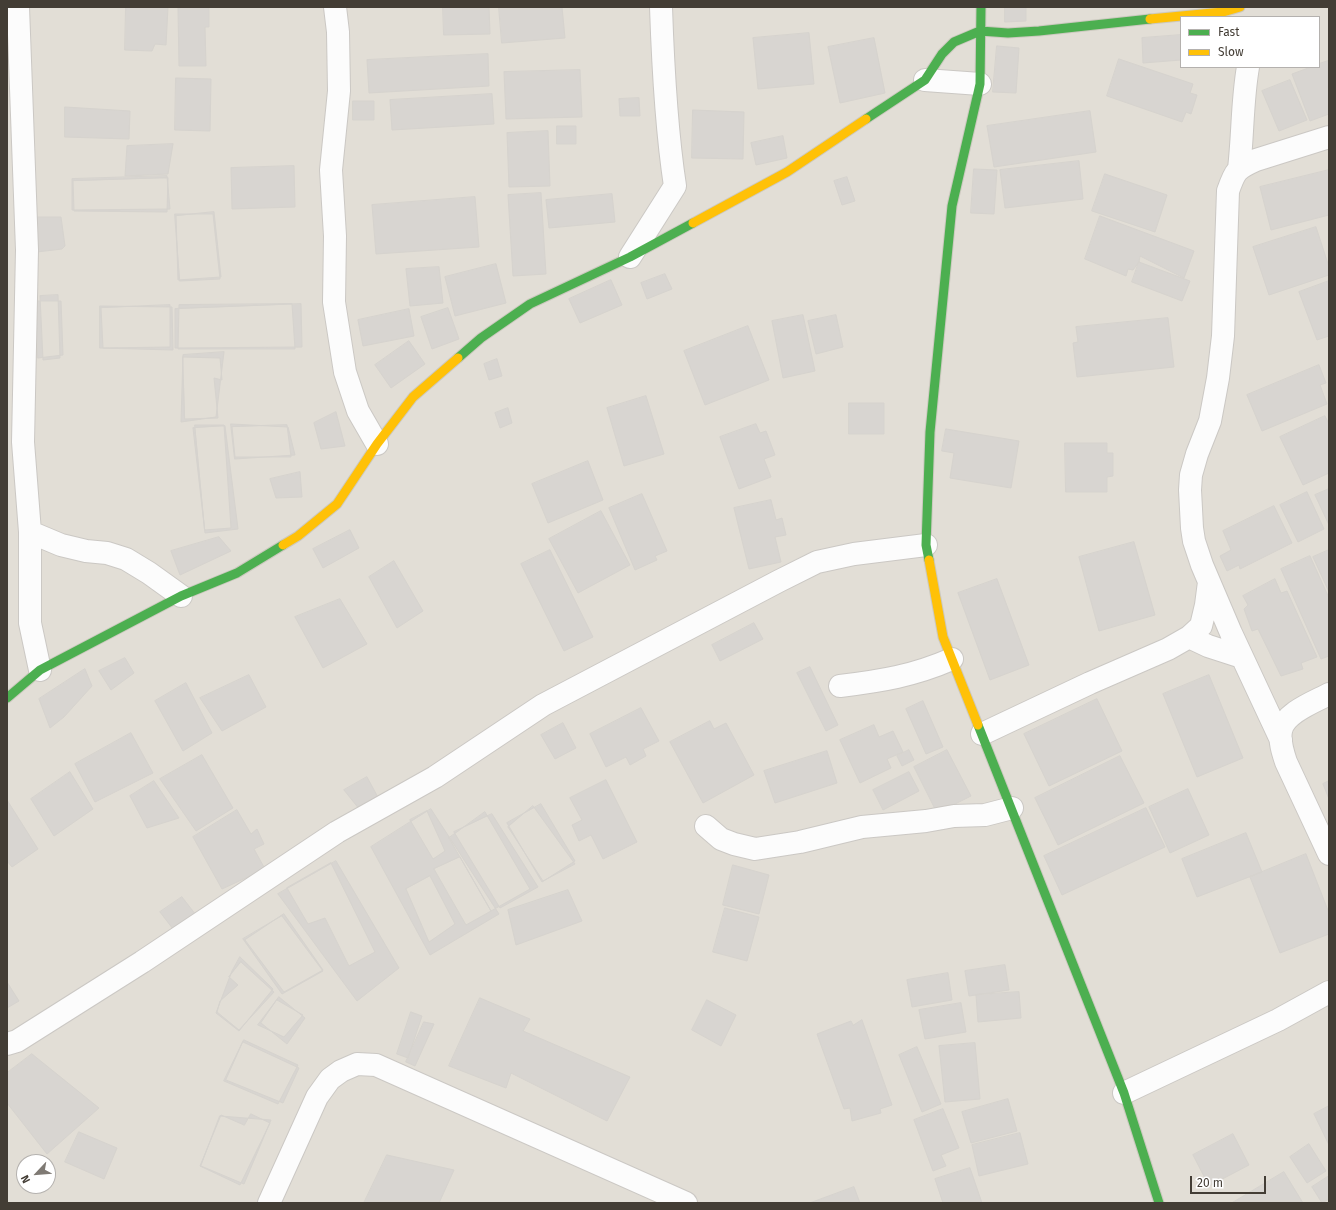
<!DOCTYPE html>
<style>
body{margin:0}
#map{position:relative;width:1336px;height:1210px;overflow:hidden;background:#eeece8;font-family:"Fira Sans",sans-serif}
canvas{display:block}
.frame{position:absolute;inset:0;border:8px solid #433d35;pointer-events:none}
.legend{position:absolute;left:1180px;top:16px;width:140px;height:52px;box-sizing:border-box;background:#fff;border:1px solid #b4b1ae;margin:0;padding:5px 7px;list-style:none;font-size:12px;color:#433d35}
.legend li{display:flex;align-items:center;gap:8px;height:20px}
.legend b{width:20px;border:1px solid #b4b1ae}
.north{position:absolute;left:16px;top:1154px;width:40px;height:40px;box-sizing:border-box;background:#fff;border:1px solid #b4b1ae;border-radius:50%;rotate:244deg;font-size:11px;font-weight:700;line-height:16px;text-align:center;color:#433d35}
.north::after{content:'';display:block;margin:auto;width:14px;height:18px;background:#7f7a74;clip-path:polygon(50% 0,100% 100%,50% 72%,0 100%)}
.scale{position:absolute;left:1190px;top:1176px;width:76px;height:18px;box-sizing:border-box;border:2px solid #433d35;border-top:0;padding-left:5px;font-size:12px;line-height:14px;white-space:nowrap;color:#433d35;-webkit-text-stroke:3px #fff;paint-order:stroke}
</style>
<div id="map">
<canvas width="1336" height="1210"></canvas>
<div class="frame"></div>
<ul class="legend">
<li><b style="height:5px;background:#4caf50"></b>Fast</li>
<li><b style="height:5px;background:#ffc107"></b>Slow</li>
</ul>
<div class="north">N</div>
<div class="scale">20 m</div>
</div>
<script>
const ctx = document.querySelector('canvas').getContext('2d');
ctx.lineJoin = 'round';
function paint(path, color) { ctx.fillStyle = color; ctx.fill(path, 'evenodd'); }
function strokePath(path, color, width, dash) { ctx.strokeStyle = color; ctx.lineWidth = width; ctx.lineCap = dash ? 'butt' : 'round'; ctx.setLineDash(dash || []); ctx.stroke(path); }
paint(new Path2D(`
 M7,7H1329V1203H7ZM1181,17H1319V67H1181ZM24,1162H48V1186H24Z`), '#e2ded6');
const building = new Path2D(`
 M126,7H168L166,45L155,44L152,51L125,50Z
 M209,7V27H205L206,66H179L178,8Z
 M443,7H489L490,34L444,35Z
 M499,7H562L565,38L502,43Z
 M1005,7H1026V21L1005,22Z
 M809,33L814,84L758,89L753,38Z
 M1181,35V60L1143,63L1142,38Z
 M874,38L885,93L840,103L828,47Z
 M997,46L1019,48L1016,93L993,92Z
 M488,54L489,86L369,93L367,60Z
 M1119,59L1193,84L1190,93L1197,95L1191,114L1186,112L1182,122L1107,96Z
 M1328,61L1329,114L1310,121L1292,74L1311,67H1319V64Z
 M580,70L582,117L506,119L504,72Z
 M176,78L211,79L210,131L175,130Z
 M1290,80L1307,120L1279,131L1262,91Z
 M492,94L494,124L392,130L390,100Z
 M639,98L640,116H620L619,99Z
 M353,101H374V120H353Z
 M65,107L130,111L129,139L65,137Z
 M693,110L744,112L743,159L692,158Z
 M1090,111L1096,152L994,167L987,126Z
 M557,126H576V144H557Z
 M548,131L550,186L509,187L507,133Z
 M783,136L787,158L756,165L751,143Z
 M173,144L168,174L125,176L127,146Z
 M1079,161L1083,199L1005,208L1000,170Z
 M294,166L295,207L232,209L231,168Z
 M974,169L997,170L994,214L971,213Z
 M1329,170V215L1271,230L1260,187Z
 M1105,174L1167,195L1155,232L1092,211Z
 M167,176L170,209L72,210V179Z
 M847,177L855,201L842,205L834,181Z
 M168,178L167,212L74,211L73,181Z
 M541,193L546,274L513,276L508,195Z
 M612,194L615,222L549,228L546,200Z
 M475,197L479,247L376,254L372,205Z
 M214,212L221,277L178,280L176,216Z
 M175,214H213L220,279L180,281Z
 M1100,216L1194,251L1184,278L1140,256L1139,262L1133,270L1128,269L1126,276L1085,259Z
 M33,217H61L65,246L62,249L37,252Z
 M1316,227L1329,267V275L1269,295L1253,247Z
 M1139,262L1190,281L1182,301L1132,282Z
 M496,264L506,303L455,316L445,277Z
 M439,267L443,303L410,306L406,269Z
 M665,274L672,289L647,299L641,283Z
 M611,280L622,305L580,323L569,299Z
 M1329,281V336L1317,340L1299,292Z
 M58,295L60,358L43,360L40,296Z
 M36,301H61L63,355L38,358Z
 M292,304L295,349H178L179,305Z
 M301,304L302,347L175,348V309Z
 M170,305V347L103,348L101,308Z
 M100,306L172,307L173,350L100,348Z
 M448,308L459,339L432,349L421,317Z
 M409,309L414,336L363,346L358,320Z
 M803,315L815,371L783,378L772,321Z
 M836,315L843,347L816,354L808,321Z
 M1168,318L1174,367L1077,377L1073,343L1078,342L1076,327Z
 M748,326L769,380L705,405L684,351Z
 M409,341L425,364L391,388L375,365Z
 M224,352L216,417L181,422L183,355Z
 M183,357L220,358L222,380L214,378L218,418L185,419Z
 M497,359L502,376L489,380L484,364Z
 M1319,365L1326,383L1320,385L1327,404L1262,431L1247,395Z
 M646,396L664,454L624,466L607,408Z
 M849,403H884V434H849Z
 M508,408L512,423L500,428L495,413Z
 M336,412L345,446L321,449L314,423Z
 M1325,416L1329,424V473L1303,485L1280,437Z
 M231,424L288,427L295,455L235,459Z
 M756,424L760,433L766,431L775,455L764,459L771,477L739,489L720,437Z
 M195,425H224L231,528L205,530Z
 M287,425L291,457H235L232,427Z
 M225,426L238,529L205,533L193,428Z
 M946,429L1019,441L1011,488L950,478L954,453L942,451Z
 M1065,443H1107V453H1113V476L1107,477V492H1066Z
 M588,461L603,500L548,523L532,484Z
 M300,472L302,497L276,498L270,479Z
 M1329,489V525L1315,495Z
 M1307,492L1324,529L1298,542L1280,505Z
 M642,494L667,551L655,556L657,560L635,570L609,508Z
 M771,500L776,520L782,518L786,535L775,537L781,562L749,569L734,508Z
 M1274,506L1292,543L1240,569L1239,565L1227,571L1220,556L1231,550L1223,531Z
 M601,511L630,565L578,593L549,539Z
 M350,530L359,548L323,568L313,549Z
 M219,537L231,551L180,575L171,551Z
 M1134,542L1155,615L1099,631L1079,557Z
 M550,550L593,637L564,651L521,564Z
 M1329,550V592L1313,557Z
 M1310,556L1329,598V656L1321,659L1281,569Z
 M394,561L423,611L397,628L369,577Z
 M997,579L1029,665L990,680L958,593Z
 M1275,579L1281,593L1287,591L1317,657L1301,663L1303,669L1281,676L1258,629L1252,631L1244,609L1248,605L1243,596Z
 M340,599L367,644L323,668L295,617Z
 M754,623L763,639L720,661L712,645Z
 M125,658L134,673L111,690L99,671Z
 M810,667L838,725L826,731L797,673Z
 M85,669L92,686L64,717L50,728L39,699Z
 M249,675L266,707L222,731L200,698Z
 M1209,675L1243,758L1197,777L1163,694Z
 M186,683L212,733L183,751L155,701Z
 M1097,699L1122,751L1049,786L1024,734Z
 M923,701L943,747L926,754L906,709Z
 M641,708L659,741L643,749L646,756L630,765L626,757L606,767L590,734Z
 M710,721L714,729L726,723L754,775L703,803L670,742Z
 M563,723L576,748L555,759L541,735Z
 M874,725L879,737L893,731L903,752L887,759L891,768L860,783L840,740Z
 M131,733L153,773L95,802L75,764Z
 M909,750L914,760L902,766L897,756Z
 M947,750L971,796L937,813L914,767Z
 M827,751L837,783L775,803L764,771Z
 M202,755L233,808L196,831L160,779Z
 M1120,756L1144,803L1058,845L1035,798Z
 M70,772L93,809L54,836L31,799Z
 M909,772L919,791L883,810L873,790Z
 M367,777L380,801L360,810L344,790Z
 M606,780L637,842L603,859L591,835L579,841L572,825L582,820L570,798Z
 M154,781L179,818L147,828L130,796Z
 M1329,781V799L1323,784Z
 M1188,789L1209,835L1170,853L1149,807Z
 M7,800L38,849L12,867L7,861Z
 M541,804L575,861L542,882L507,823Z
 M533,806L575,864L543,881L508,827Z
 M1146,808L1165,847L1062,895L1044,856Z
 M431,809L499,914L430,955L371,847Z
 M237,810L251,834L257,829L264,844L254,849L265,869L222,889L193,837Z
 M427,811L445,851L433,859L410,820Z
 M485,812L530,889L491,911L449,838Z
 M492,814L538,887L500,908L454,832Z
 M1246,833L1262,872L1197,897L1182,859Z
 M1306,854L1329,913V934L1280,953L1250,877Z
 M460,857L491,911L466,925L434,869Z
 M336,861L399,968L357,1001L278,894Z
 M331,863L375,952L349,966L325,918L308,924L287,888Z
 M733,865L769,875L759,914L723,905Z
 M430,876L455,924L429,942L406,889Z
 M568,890L582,921L516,945L508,910Z
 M182,897L196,915L173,929L160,912Z
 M725,908L759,917L747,961L713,952Z
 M284,914L323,970L284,992L245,940Z
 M282,916L323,971L282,994L243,939Z
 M240,957L273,989L239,1031L216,1013L232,971Z
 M241,962L274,992L239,1030L217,1012L220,1001L238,985L229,977Z
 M1005,965L1009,990L969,996L965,971Z
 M948,973L952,1000L912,1007L907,980Z
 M7,982L19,1001L7,1008Z
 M1019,992L1021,1018L978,1022L976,995Z
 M279,997L305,1018L287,1044L261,1023Z
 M480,998L530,1019L523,1031L630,1077L607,1121L511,1073L506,1088L449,1066Z
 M277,1000L303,1015L284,1037L258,1025Z
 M707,1000L736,1015L721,1046L692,1030Z
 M961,1003L966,1032L925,1039L919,1010Z
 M411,1012L422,1016L408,1058L397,1054Z
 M862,1020L892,1105L880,1109L881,1113L852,1121L850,1108L844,1109L817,1034L851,1021L853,1025Z
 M424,1022L434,1024L415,1066L406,1062Z
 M244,1040L298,1065L278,1104L224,1081Z
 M243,1042L299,1068L283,1103L226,1080Z
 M975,1043L980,1099L945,1102L939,1046Z
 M917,1047L941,1104L922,1112L899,1055Z
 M32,1054L99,1108L47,1154L7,1103V1073Z
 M1008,1099L1017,1131L971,1143L962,1112Z
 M1329,1106V1145L1314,1114Z
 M943,1109L959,1148L941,1155L946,1166L933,1171L914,1120Z
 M251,1114L270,1123L240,1185L200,1166L221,1115L244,1125Z
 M220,1116L271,1120L244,1184L201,1166Z
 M79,1132L117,1148L104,1179L65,1162Z
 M1020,1133L1028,1164L979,1176L972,1145Z
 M1233,1134L1249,1165L1209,1186L1193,1155Z
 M1309,1144L1326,1171L1307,1183L1290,1157Z
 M387,1155L454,1170L439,1203H364Z
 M970,1168L982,1203H943L935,1179Z
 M1284,1172L1303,1203H1232Z
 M1329,1176V1199L1322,1203L1312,1187Z
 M854,1187L860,1203H810Z`);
paint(building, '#d8d5d1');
strokePath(building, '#d6d3ce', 1);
const street = new Path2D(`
 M18,7L27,250L23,442L30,532V623L40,670
 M335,7L338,32L339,91L331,170L335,236L334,302L345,372L358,411L377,444
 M925,80L980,84
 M1239,169C1243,135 1242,101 1248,67
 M630,257L675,186C666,127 663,67 661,7
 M30,532L61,545L86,551L107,553L126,559L149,573L181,596
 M1189,637L1208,646L1242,657
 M840,686C881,681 913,676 952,659
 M1329,694C1314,702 1284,713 1281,731C1279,741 1283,753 1286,762L1329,854
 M982,734L1090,683L1168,649L1189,637L1201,626L1206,605L1209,582
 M1281,740L1231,633L1202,565L1194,541L1192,528L1190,490L1191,475L1197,454L1210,421L1218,378L1223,336L1228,191C1235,171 1236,169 1256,160L1329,137
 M706,826L721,839L734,844L755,849L800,842L862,827L926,821L954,816L985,815L1012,808
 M7,1044L17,1041L142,962L337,832L435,777L543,705L779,581L817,562L854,554L926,545
 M1124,1093L1278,1020L1329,992
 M269,1203L317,1097L330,1079L341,1071L357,1064L376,1065L686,1203`);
const fast = new Path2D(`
 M866,119L925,80L942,54L954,42L980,31L1008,33L1039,31L1150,19
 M458,358L481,338L530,304L630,257L693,223
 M929,560L926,545L930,432L952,206L980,84L981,7
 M7,698L40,670L181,596L237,573L283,545
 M978,725L1124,1093L1159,1203`);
const slow = new Path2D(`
 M1150,19L1223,12L1240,7
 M693,223L787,172L866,119
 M283,545L298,536L337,504L377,444L413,397L458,358
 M929,560L943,637L978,725`);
strokePath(street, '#cbc8c4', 24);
strokePath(fast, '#ccc9bf', 11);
strokePath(slow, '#ccc9bf', 11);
strokePath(street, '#fcfcfc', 22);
strokePath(fast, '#4caf50', 9);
strokePath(slow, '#ffc107', 9);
</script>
